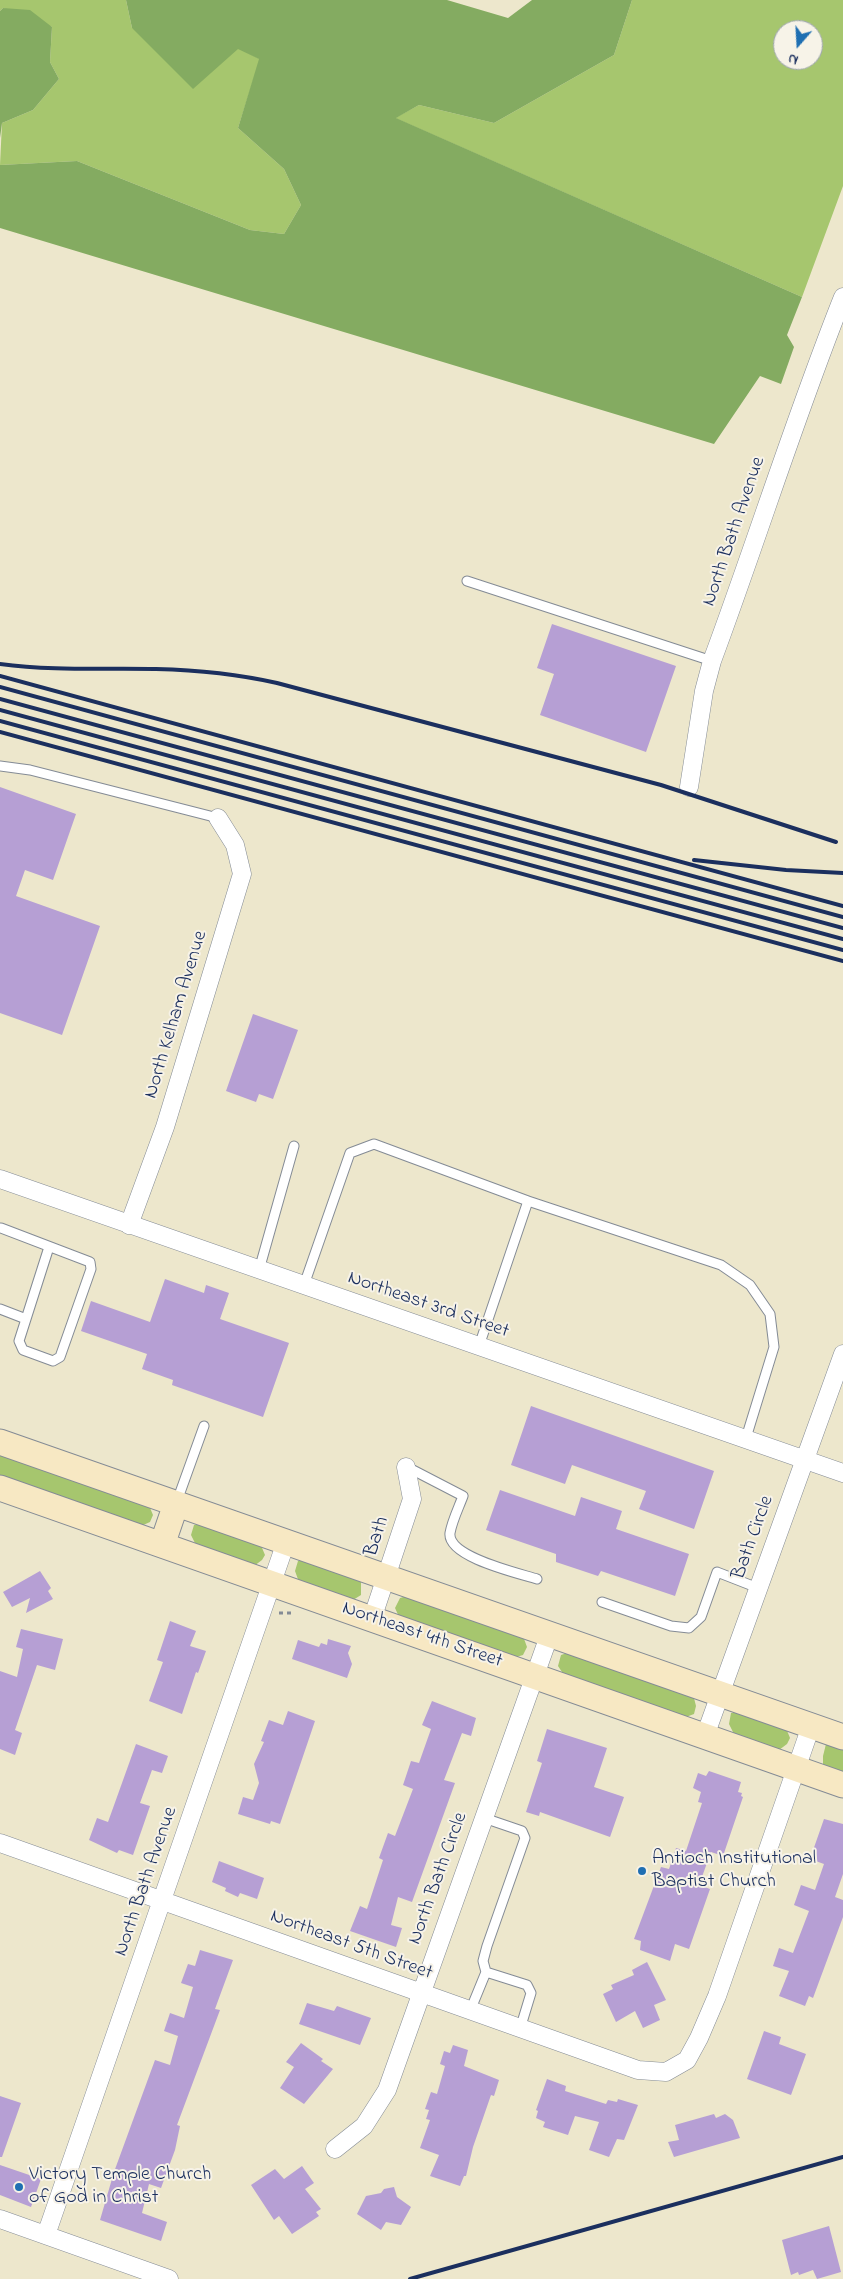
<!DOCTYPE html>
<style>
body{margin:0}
#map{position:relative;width:843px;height:2279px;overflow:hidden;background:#ede7cc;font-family:"Indie Flower",sans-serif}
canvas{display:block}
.north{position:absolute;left:773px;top:20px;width:50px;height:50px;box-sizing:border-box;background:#f7f3e8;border:1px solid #9fa5b1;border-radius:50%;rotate:199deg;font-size:14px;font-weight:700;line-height:20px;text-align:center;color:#1b2f5e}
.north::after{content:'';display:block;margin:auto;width:18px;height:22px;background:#1f6fb2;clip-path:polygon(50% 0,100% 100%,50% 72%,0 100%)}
</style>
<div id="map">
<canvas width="843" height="2279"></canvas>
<div class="north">N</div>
</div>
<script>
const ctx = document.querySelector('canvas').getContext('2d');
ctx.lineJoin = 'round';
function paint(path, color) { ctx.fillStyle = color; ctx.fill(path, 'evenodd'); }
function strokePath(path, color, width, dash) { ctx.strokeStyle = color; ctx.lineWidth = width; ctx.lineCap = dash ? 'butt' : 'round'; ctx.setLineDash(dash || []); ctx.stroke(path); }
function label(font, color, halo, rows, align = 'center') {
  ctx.font = font + ' "Indie Flower",sans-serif'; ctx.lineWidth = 4; ctx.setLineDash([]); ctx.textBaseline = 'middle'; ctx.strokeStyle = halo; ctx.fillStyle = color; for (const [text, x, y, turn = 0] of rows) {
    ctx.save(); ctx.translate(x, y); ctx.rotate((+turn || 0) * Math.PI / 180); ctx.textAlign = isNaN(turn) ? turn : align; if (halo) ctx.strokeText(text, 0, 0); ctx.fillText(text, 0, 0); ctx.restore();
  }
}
paint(new Path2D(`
 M0,0H126L132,28L238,48L260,59L238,128L284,169L301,205L284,234L250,230L77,161L0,165L2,123L33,110L59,79L50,62L52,27L3,8L0,11Z
 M632,0H843V186L802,297L395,118L419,105L494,123L614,55ZM783,30H813V60H783Z
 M0,1452L148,1503L153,1515L150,1522L141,1526L0,1476Z
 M201,1523L260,1543L265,1555L262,1560L254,1566L196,1545L191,1535L194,1525Z
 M306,1559L361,1579V1595L353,1600L299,1582L295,1571L298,1561Z
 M407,1596L523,1636L527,1647L523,1655L513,1658L400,1619L395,1608L400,1598Z
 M570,1652L693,1694L696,1706L694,1714L686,1717L564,1675L558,1666L561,1655Z
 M739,1712L786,1728L790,1738L787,1744L779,1750L734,1734L729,1724L731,1713Z
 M826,1744L843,1747V1773L823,1766V1756Z`), '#a6c66e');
paint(new Path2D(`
 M126,0H447L508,18L532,0H632L614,55L494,123L419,105L396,118L802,297L787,335L794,347L781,384L760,376L714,444L0,228V165L77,161L250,230L284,234L301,205L284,169L238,128L259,59L238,49L193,89L132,28Z
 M3,8L30,10L52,27L50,62L59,79L33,110L2,123L0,138V11Z`), '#84ab61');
paint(new Path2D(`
 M552,624L676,666L646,752L540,715L554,674L537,668Z
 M0,787L76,814L53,880L25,870L16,896L100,926L62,1035L0,1013Z
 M253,1014L298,1030L273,1099L259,1094L256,1102L226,1091Z
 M165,1279L204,1293L206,1285L229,1293L220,1319L289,1343L263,1417L172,1385L173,1380L142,1369L147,1354L81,1331L91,1301L150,1322Z
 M531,1406L714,1471L694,1529L639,1509L646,1491L572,1465L565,1484L511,1465Z
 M500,1490L575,1516L581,1497L622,1511L616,1529L689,1554L675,1596L601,1571L598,1576L556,1562V1554L486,1530Z
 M40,1571L51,1588L48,1591L53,1599L26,1613L30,1598L12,1607L3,1592Z
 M170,1621L196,1631L190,1646L206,1651L198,1673L196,1672L182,1714L149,1701L163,1662L157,1660Z
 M21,1629L63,1639L55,1670L37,1665L15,1730L22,1733L15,1755L0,1749V1671L17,1677L23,1649L16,1647Z
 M328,1639L351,1646L348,1653L352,1664L347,1678L292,1659L298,1640L319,1647L321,1643L327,1645Z
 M432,1701L476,1718L471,1736L462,1733L444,1780L455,1783L412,1902L398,1897L391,1925L402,1928L396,1947L350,1931L360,1906L367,1909L383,1860L379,1858L388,1833L395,1836L413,1789L403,1785L411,1761L419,1763L431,1729L422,1725Z
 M288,1711L315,1721L280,1824L271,1821L270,1824L238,1814L243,1797L253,1800L259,1783L254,1764L264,1742L261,1741L269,1720L283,1725Z
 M547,1729L607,1748L594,1787L624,1797L610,1837L540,1812L539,1816L526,1812L542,1763L537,1761Z
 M136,1744L168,1756L162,1773L152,1770L140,1803L150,1806L133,1855L119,1850L117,1853L89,1840L97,1818L108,1822Z
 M709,1771L741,1782L738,1792L742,1793L741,1796L743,1797L723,1856L711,1852L699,1885L710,1889L689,1949L675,1944L670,1961L640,1950L641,1941L634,1939L661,1867L669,1869L676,1848L686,1851L702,1803L698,1802L701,1792L693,1788L698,1773L706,1776Z
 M824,1819L843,1824V1874L835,1897L843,1900V1917L813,1998L809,1996L805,2006L779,1996L789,1971L773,1966L779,1948L793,1953L809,1911L794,1905L801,1885L815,1890L824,1864L810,1859Z
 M219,1861L264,1878L257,1899L240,1893L238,1897L225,1891L226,1888L212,1882Z
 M200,1950L233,1960L215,2009L220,2010L177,2125L180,2126L175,2150L161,2188L149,2184L142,2213L167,2222L161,2241L100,2220L114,2172L155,2060L170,2065L178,2036L164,2031L170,2013L184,2018L193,1987L181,1983L188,1964L195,1966Z
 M647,1962L666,2000L654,2005L660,2020L643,2028L635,2011L616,2022L603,1994L613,1989L611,1985L634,1975L632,1970Z
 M307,2003L334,2011L337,2006L371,2018L360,2045L299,2024Z
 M764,2031L781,2037L779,2044L806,2054L791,2095L747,2079Z
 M301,2043L323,2059L321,2061L333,2069L304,2104L280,2088L294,2067L286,2062Z
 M453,2045L468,2050L464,2066L499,2080L494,2096L491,2095L473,2147L466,2176H464L460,2186L430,2176L439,2155L420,2148L430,2120L426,2119L429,2110L425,2109L431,2092L437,2094L445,2066L440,2064L444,2051L450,2053Z
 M547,2079L566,2086L565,2091L606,2104L608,2100L617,2102L618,2099L638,2105L624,2140L617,2139L609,2157L589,2150L599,2122L575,2116L568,2135L543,2127L545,2122L536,2118L538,2111L536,2110Z
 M0,2096L21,2103L2,2157H0Z
 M714,2114L716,2118L725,2114L733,2120L740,2138L674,2157L668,2142L679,2140L675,2125Z
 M0,2165L41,2179L31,2207L0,2195Z
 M302,2166L314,2183L305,2189L321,2209L316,2212L319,2216L292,2234L279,2216L274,2220L251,2185L275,2169L284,2179Z
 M394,2187L397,2197L411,2207L401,2225L386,2222L381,2230L357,2214L366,2196L381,2193L384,2189Z
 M829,2226L841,2272L817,2279L813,2270L799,2275L798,2272L791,2275L782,2240Z`), '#b69fd4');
const lane = new Path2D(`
 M467,581L712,661
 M0,766L30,770L218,818
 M528,1201L721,1265L750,1285L770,1314L774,1347L746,1438
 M1,1228L90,1262L91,1269L60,1357L53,1361L23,1350L19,1341L49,1247
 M259,1270L294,1146
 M304,1285L350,1153L374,1144L528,1201L479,1346
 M0,1309L26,1319
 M407,1467L463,1496C459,1507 452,1521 450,1533C447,1557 518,1573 537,1579
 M177,1501L204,1426
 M602,1602L671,1626L689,1628L701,1617L717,1572L758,1588
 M484,1818L522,1831L525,1838L487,1946L483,1961L486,1972
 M470,2011L486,1972L527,1985L531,1993L520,2029`);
const street = new Path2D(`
 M689,787L704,691L712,661C757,540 795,417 843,297
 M0,1179L843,1473
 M129,1225L165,1127L242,874L235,845L218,818
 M372,1619L412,1499L406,1467
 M705,1736L843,1354
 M0,1843L638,2070L666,2072L687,2060L699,2038L717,1996L811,1726
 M335,2149L364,2126L387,2090L549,1636
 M0,2219L169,2279
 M46,2235L286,1542`);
const secondary = new Path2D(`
 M0,1442L843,1737
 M0,1488L843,1785
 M162,1545L176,1504`);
strokePath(lane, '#848b95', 11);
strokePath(street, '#848b95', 19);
strokePath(secondary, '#848b95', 27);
strokePath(new Path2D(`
 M279,1613H292`), '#848b95', 3, [4, 4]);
strokePath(lane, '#fff', 9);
strokePath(street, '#fff', 18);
strokePath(secondary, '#f7e8c3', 25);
strokePath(new Path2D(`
 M0,664C52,671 103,668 156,669C196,670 237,674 277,683L661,785L836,842
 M0,676L843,906
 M0,687L843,917
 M0,699L843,928
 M0,710L843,939
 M0,721L843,950
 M0,732L843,961
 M694,860L786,870L843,873
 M410,2279L843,2157`), '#1b2f5e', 4);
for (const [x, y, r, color] of [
 [642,1871,5,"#1f6fb2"],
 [19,2187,5,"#1f6fb2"]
]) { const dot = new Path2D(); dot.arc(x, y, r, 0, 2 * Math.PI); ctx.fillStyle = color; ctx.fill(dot); strokePath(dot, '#f7f3e8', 2); }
label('20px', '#1b2f5e', '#f7f3e8', [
 ["North Bath Avenue",735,532,-71],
 ["North Kelham Avenue",177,1015,-73],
 ["Northeast 3rd Street",428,1306,19],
 ["Bath",378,1537,-72],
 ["Bath Circle",754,1538,-70],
 ["Northeast 4th Street",422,1636,19],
 ["North Bath Circle",439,1879,-70],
 ["North Bath Avenue",147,1882,-71],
 ["Northeast 5th Street",351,1946,20]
]);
label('20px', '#1b2f5e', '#f7f3e8', [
 ["Antioch Institutional",652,1860],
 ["Baptist Church",652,1883],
 ["Victory Temple Church",29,2176],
 ["of God in Christ",29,2199]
], 'left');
</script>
